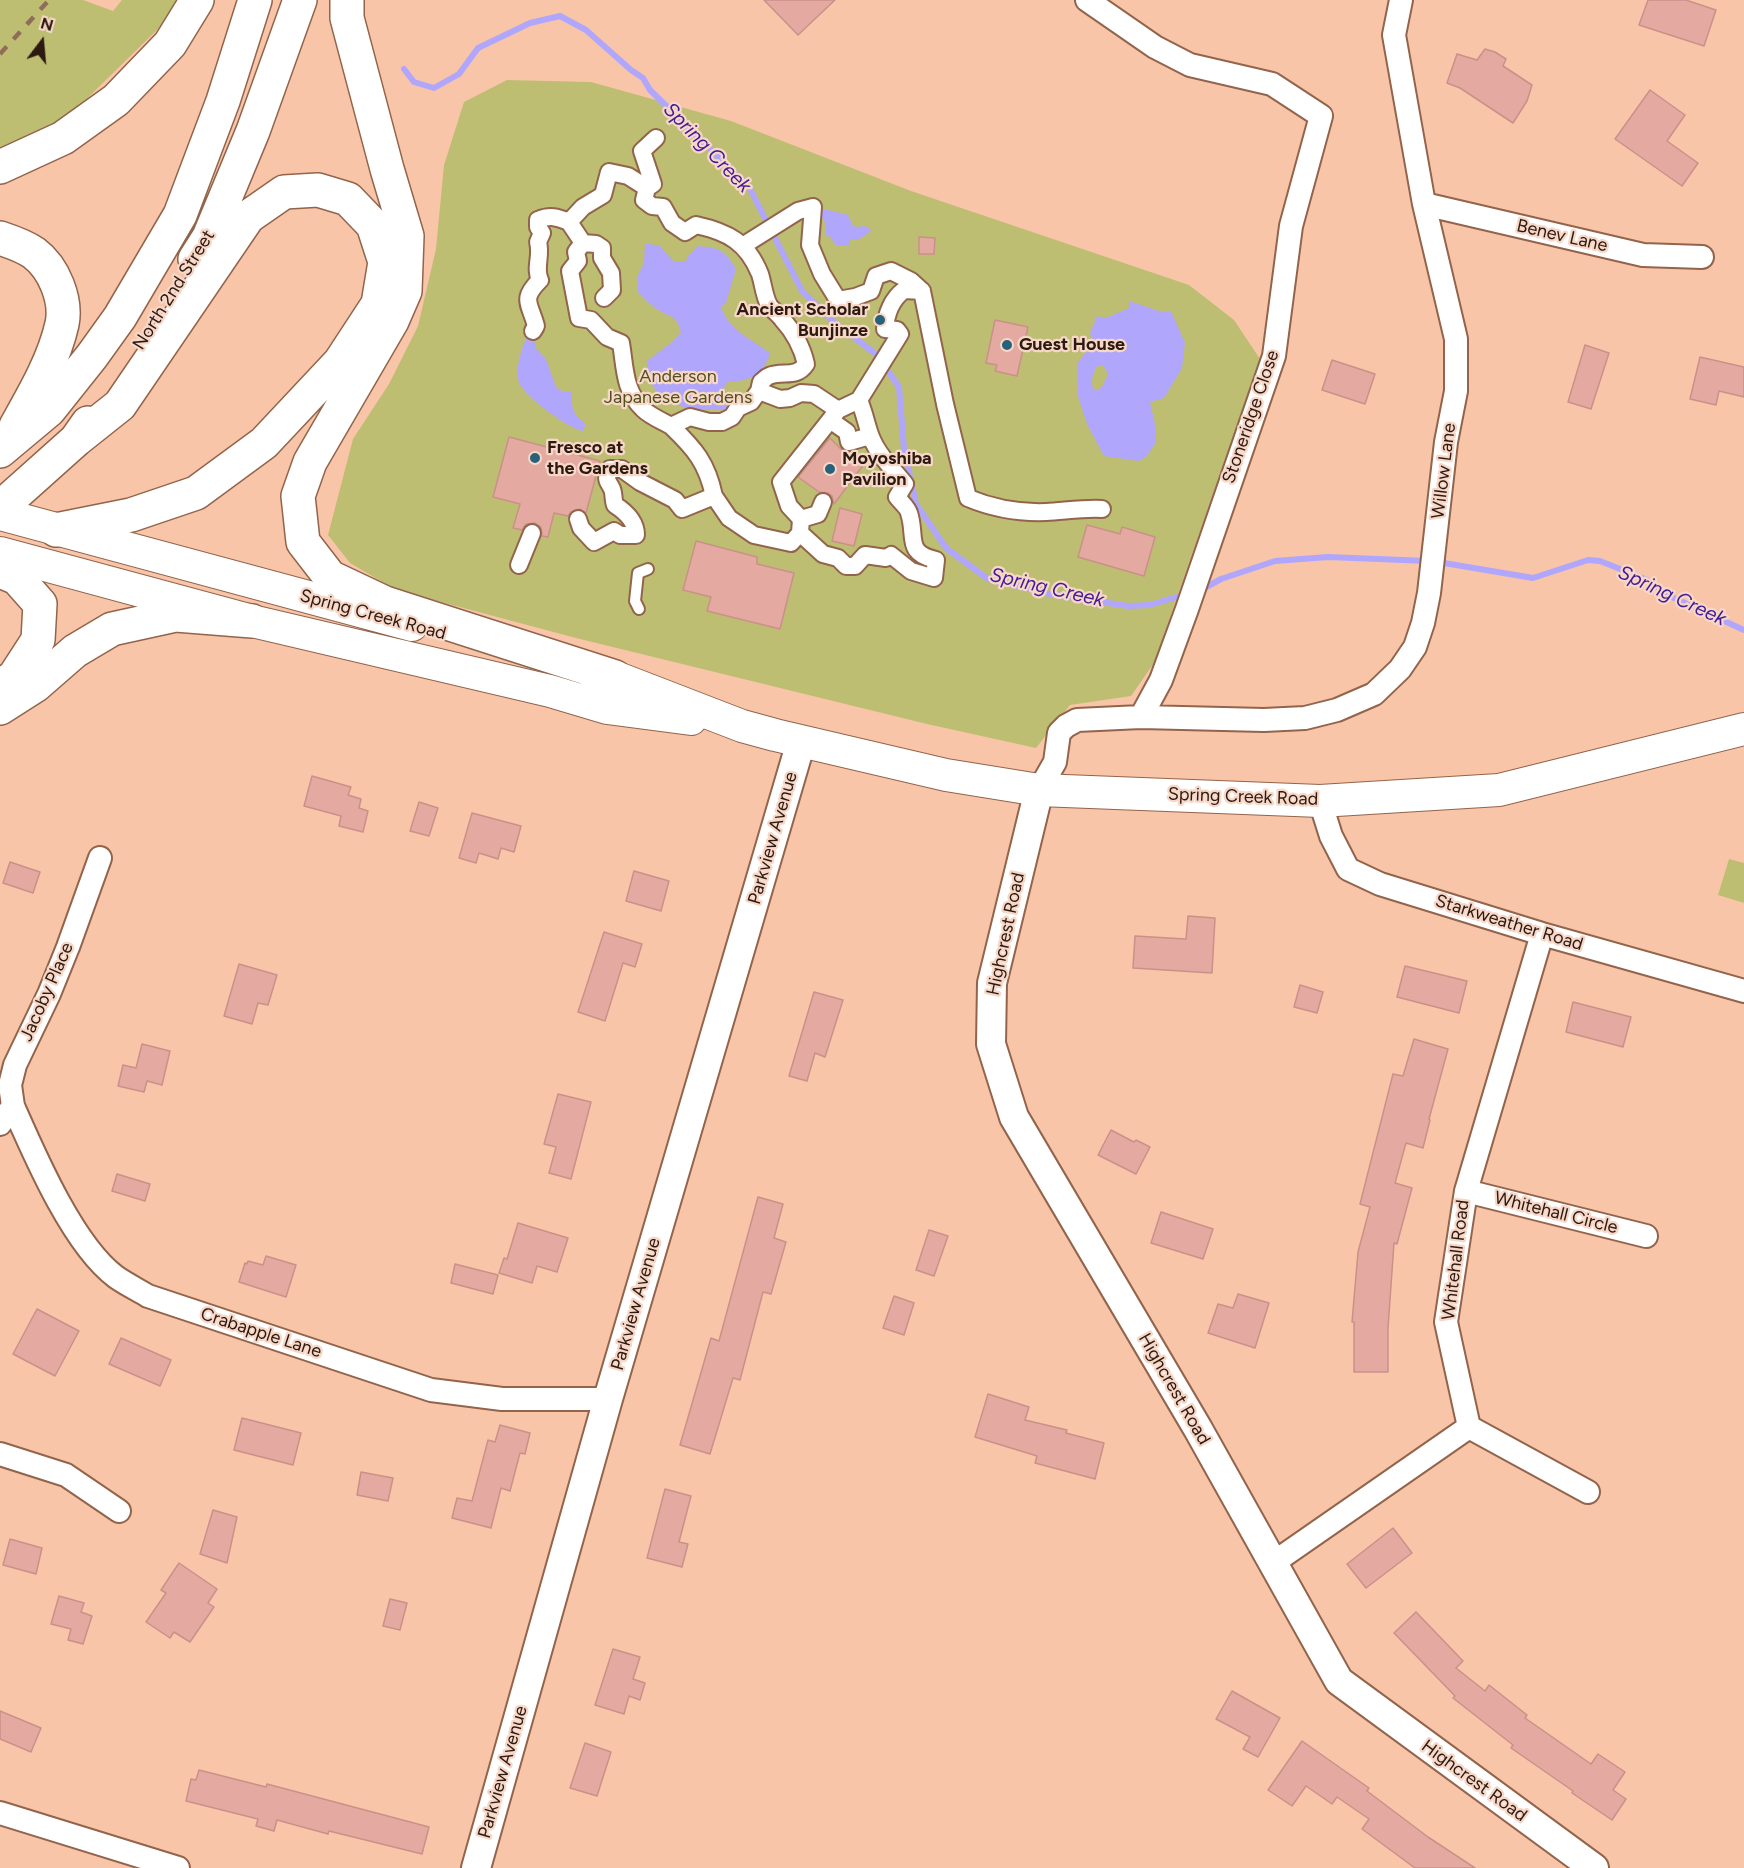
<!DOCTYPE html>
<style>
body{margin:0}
#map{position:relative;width:1744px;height:1868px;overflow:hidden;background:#f9c5a9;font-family:Figtree,sans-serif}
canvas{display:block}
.north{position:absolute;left:12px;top:12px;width:60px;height:60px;-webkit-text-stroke:4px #f7d7c7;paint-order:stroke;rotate:16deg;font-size:16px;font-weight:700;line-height:24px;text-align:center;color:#2c190f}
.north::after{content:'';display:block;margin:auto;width:21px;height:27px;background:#2c190f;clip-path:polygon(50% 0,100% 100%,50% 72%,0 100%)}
</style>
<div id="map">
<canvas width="1744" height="1868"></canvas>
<div class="north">N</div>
</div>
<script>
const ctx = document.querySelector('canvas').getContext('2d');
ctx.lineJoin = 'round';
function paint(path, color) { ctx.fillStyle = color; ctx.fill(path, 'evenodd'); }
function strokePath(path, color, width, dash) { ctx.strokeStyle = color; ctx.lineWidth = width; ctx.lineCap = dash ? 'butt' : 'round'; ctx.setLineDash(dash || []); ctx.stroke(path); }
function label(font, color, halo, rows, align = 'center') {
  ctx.font = font + ' Figtree,sans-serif'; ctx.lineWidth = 4.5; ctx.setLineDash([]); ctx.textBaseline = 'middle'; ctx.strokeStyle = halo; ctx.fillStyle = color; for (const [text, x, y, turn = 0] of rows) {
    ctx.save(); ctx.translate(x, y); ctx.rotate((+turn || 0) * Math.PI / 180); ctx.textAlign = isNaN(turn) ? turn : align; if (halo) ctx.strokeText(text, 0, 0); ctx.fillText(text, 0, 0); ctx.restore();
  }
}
paint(new Path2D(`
 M0,0H83L113,11L122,0H178L158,29L62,123L0,149Z
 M507,80L591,82L731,121L911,191L1189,285L1234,320L1260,359L1154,663L1131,696L1070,705L1036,748L927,724L576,638L396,590L350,563L328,535L353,439L389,384L418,326L436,249L444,165L464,102Z
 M1729,859L1744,863V903L1718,895Z`), '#bdbe72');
paint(new Path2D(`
 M824,209L848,215L853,226C860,229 865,222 871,231L858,240H850L849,245H836L830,237L825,235L826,224L818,211Z
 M645,243L660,246L673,261H686L688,256L698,246C720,248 725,250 736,269L726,303L721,307C729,330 751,339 770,353C764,375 750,381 728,382L723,389L731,401L725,409C702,412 669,409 655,389C649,381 648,371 647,361L672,342L681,332C676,313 671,319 657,309C650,305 644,298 638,292V275L644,263Z
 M1129,301L1162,312L1171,311L1185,343L1182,368L1164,398L1150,402L1155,424L1156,442L1147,456L1139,461L1104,456L1087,424L1078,396L1077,364L1084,354L1095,346L1090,333L1097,316L1106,318L1129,308ZM1103,365L1108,374L1102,387L1095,391C1089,381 1093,377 1096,367Z
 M527,337H533L536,348L546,359L556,387L563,392H572C571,408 573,415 586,424L583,431C569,429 520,394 518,379C516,366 521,349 527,337Z`), '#b0a6fb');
strokePath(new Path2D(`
 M404,69L414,82L434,88L459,74L478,48L530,23L560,16L586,30L631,70L643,78L650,90L749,187L802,291L834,322L877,355L899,387L904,449L916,504L946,548L988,579L1050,594L1128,606L1150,605L1186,594
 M1438,562L1533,578L1588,560L1600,561L1645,579L1674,598L1744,630
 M1201,590L1221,579L1275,561L1328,557L1428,561`), '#b0a6fb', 6);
const building = new Path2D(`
 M764,0H835L798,35Z
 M1648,0H1686L1716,10L1704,46L1639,25Z
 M1485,49L1495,52L1506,59L1503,66L1532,85L1527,101L1513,123L1460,88L1447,83L1457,54L1477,60Z
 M1650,90L1685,115L1667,141L1698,163L1682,186L1615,139Z
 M919,237L935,238L934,254H919Z
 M995,320L1028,327L1017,376L995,371L997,365L986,363Z
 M1585,345L1609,353L1591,409L1568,402Z
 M1700,357L1744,367V397L1719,391L1716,405L1690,399Z
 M1332,360L1375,374L1365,404L1322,390Z
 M509,437L600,461L586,513L580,509L571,512L568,516L554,513L548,537L542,536L541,527L535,523L526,524L522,530L513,528L520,504L493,497Z
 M830,438L842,450L849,452L864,464L834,504L832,496L828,493L819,492L798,477Z
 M840,508L862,514L854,546L832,541Z
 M1087,525L1120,534L1122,527L1155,537L1144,576L1078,557Z
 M696,541L757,557V564L794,573L780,629L707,611L711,597L683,590Z
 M312,776L351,787L348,795L361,799L359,808L368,811L363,832L339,826L341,816L304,806Z
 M419,802L438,808L429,836L410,831Z
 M472,813L521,826L514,852L501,848L498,859L479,853L476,863L459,858Z
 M10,862L40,872L33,893L3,883Z
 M634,871L669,881L661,911L626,901Z
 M1188,916L1215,918L1212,973L1133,968L1135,936L1186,939Z
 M604,932L642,944L635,967L623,963L605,1021L578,1012Z
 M239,964L277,975L268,1005L258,1003L252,1024L224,1016Z
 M1405,966L1467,981L1459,1013L1397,997Z
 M1300,985L1323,992L1317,1013L1294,1007Z
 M814,992L843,1000L825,1057L815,1053L807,1081L789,1076Z
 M1573,1002L1631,1017L1623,1047L1566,1032Z
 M1414,1039L1448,1049L1429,1119L1430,1120L1423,1148L1406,1143L1395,1183L1412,1188L1397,1244L1394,1243L1388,1328V1372H1354V1322H1352L1358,1252L1370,1207L1360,1204L1393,1074L1403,1076Z
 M142,1044L170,1051L162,1085L147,1081L144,1092L118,1086L123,1065L136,1068Z
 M558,1094L591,1102L571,1179L549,1173L556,1147L544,1144Z
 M1111,1130L1134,1142L1136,1140L1150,1147L1136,1174L1098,1155Z
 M117,1174L150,1184L145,1201L112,1191Z
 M758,1197L783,1204L774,1238L786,1242L771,1294L763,1292L740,1380L733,1378L710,1454L680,1445L711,1338L719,1341Z
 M1161,1212L1213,1229L1203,1259L1151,1243Z
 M518,1223L568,1238L557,1272L537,1266L532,1283L499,1273L504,1258L507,1259Z
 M929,1230L948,1236L934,1276L916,1270Z
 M266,1256L296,1265L286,1297L239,1282L245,1263L247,1264L248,1261L263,1265Z
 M455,1264L498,1275L493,1294L451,1283Z
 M1238,1294L1269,1303L1255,1348L1208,1333L1218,1304L1233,1308Z
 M894,1296L914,1303L904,1335L883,1328Z
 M37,1309L79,1331L55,1376L13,1354Z
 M121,1338L171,1360L160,1386L109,1364Z
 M988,1394L1029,1407L1025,1420L1067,1430L1066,1433L1104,1443L1095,1479L1035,1463L1037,1456L975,1437Z
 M242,1418L301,1433L293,1465L234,1450Z
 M500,1425L530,1433L525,1454L520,1453L510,1491L501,1488L491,1528L452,1518L457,1498L472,1501L488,1440L495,1442Z
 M361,1472L393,1478L388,1501L357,1495Z
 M665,1489L691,1496L679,1542L688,1544L682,1567L647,1558Z
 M213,1510L237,1517L227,1563L200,1554Z
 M1393,1528L1412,1553L1366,1588L1347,1564Z
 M10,1539L42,1548L36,1574L3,1565Z
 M179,1563L217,1589L208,1603L214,1607L190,1642L174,1632L170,1638L146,1622L166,1593L161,1590Z
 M59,1596L84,1603L81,1612L92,1616L83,1644L68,1640L71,1629L51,1624Z
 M390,1599L407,1603L400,1630L383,1626Z
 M1416,1612L1463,1661L1456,1668L1485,1691L1489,1685L1527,1715L1525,1718L1591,1764L1598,1754L1625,1772L1613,1790L1626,1799L1612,1820L1572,1793L1573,1791L1511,1748L1513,1745L1453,1698L1455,1696L1394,1633Z
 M613,1649L640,1657L633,1679L645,1683L640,1700L629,1696L624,1714L595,1705Z
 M1232,1691L1280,1718L1258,1757L1243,1749L1250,1737L1216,1719Z
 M0,1711L41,1728L31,1752L0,1739Z
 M1302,1741L1369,1788L1367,1791L1428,1837L1475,1868H1415L1362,1829L1369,1819L1337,1797L1332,1804L1306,1786L1292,1806L1268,1790Z
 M585,1743L611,1752L597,1796L570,1788Z
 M199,1770L266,1787L267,1784L429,1827L422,1854L329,1831L328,1834L277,1820L274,1831L256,1826L258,1819L186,1801L191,1779L196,1780Z`);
paint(building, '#e4a9a0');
strokePath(building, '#ca9189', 1.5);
const service = new Path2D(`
 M639,609L635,601L638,573L648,569`);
const pedestrian = new Path2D(`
 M647,188L653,184L642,151L656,138
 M583,243L596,244L602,248V258L611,273L612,290L604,298
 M744,245L798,211L813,207L810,245L822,274L838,300L855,297L871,291L876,276L891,271L911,281L922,291
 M533,331L536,326C530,303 520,300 540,280C534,268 542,256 538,242L542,233L538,227V220C550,215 557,217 569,222
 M830,420L847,432L849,442L870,436
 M671,426C662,421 650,416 643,409C624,391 625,367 621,343L607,337L591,320L579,318L570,271L578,261L576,252L583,243L569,222L583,207L603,195L609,172L628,176L647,188L644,200L652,206L663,207L672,223L685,232L696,225C728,232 747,242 760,274C763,283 764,296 769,305C772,310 779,314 782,319C794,332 802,347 806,364C796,379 783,370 769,376C766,377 764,380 761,382L759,391
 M714,496C707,463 695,449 671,426L690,417L709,422H722L732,417L738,408L751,402L759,391L780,399L790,398L801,393L814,394L838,410L859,400L900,334L897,330L885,329C886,314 892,299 904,290L922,291L945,404L968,498C992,508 1019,513 1046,512C1065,511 1083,508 1102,509
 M578,519L581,528L594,542L614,531L620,535H636C636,522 626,512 615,505C613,500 614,493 612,489C607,479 605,481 610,469H622L640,482L675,500L682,509L714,496L729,518L754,535L791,543L800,533L823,554L838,558L846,566H855L865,555L886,558L891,555L911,571L934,578L936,560C904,553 917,536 909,513C908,508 901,502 897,497L905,484C893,469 878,455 871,437C866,424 865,414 859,400
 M801,519L818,514L823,502
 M800,533L801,519L789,506L781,482L838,410
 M519,565L532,533`);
const minor = new Path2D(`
 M1424,204L1643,255L1702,257
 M1141,717L1264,720L1305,718L1337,710L1374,694L1400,669L1415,647L1423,623L1429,593L1446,442L1456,391V339L1424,204L1394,35L1401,0
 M1039,790L1055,762L1059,733L1066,726L1077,720L1141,717L1161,680L1187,609L1274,356L1291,226L1321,116L1272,84L1190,65L1155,47L1087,0
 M1320,801L1331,836L1348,869L1380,884L1542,934L1744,991
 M13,1106C35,1156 73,1245 116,1277C126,1284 138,1290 148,1296L431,1390L502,1399H608
 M0,1124L13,1106L10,1085L15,1065L49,994L68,947L100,858
 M1466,1191L1646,1236
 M1469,1427L1446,1322L1466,1191L1542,934
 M1469,1427L1588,1492
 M0,1454L66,1475L119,1511
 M1273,1563L1469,1427
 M0,1813L178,1868`);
const tertiary = new Path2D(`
 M1039,790L992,983L991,1044L1014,1117L1198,1429L1339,1681L1594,1868
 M476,1868L608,1399L801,742`);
const secondary = new Path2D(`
 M0,514L412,625
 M0,553L252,621L550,691L607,708L691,719
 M591,671L615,677L742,726L775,735L946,775L1039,790L1320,801L1499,790L1744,729`);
const primary = new Path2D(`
 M347,0V18L387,169L407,236L405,291L392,321L310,462L298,496L303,542L330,577L385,603L615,677
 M0,167L63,138L116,100L170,44L197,0
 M0,238C12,242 24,246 34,253C54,268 67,300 62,324C54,360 34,394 16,426
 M195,259L209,237L253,131L300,0
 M0,451L49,410L92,356L120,317L180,215L223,101L255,0
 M0,508L76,440L88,423
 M56,530L131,515L196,493L264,443L340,362L378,304L385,262L373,225L348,199L318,190L284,192L248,217L120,405L76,440
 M0,571L17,578L40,604L38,640L14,677L0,686
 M0,708L36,685L75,651L112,629L176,615L252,621`);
strokePath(service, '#92644b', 14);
strokePath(pedestrian, '#92644b', 20);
strokePath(minor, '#92644b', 26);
strokePath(tertiary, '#92644b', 32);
strokePath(secondary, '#92644b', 34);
strokePath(primary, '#92644b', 36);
strokePath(service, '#fff', 10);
strokePath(pedestrian, '#fff', 16);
strokePath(minor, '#fff', 22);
strokePath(tertiary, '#fff', 28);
strokePath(secondary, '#fff', 32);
strokePath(primary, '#fff', 33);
strokePath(new Path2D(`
 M0,54L49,0`), '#906d5a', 4.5, [10, 10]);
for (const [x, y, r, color] of [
 [880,320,6,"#27627a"],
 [1007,345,6,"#27627a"],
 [535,458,6,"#27627a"],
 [830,469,6,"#27627a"]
]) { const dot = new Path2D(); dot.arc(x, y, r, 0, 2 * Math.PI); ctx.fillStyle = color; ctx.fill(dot); strokePath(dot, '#f7d7c7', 2); }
label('18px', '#2c190f', '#f7d7c7', [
 ["Benev Lane",1562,236,13],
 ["North 2nd Street",174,290,-58],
 ["Stoneridge Close",1251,417,-71],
 ["Willow Lane",1444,471,-83],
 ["Spring Creek Road",373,615,15],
 ["Spring Creek Road",1243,797,2],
 ["Parkview Avenue",773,838,-74],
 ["Starkweather Road",1509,923,17],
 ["Highcrest Road",1006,934,-78],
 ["Jacoby Place",47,992,-66],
 ["Whitehall Circle",1556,1213,14],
 ["Whitehall Road",1456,1260,-83],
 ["Parkview Avenue",636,1304,-74],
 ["Crabapple Lane",261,1333,18],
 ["Highcrest Road",1174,1389,60],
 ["Parkview Avenue",503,1772,-74],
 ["Highcrest Road",1474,1781,36]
]);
label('bold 18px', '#2c190f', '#f7d7c7', [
 ["Ancient Scholar",868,310,"right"],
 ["Bunjinze",868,331,"right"],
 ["Guest House",1019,345],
 ["Fresco at",547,448],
 ["the Gardens",547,469],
 ["Moyoshiba",842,459],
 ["Pavilion",842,480]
], 'left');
label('18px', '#51501c', '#f7d7c7', [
 ["Anderson",678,377],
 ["Japanese Gardens",678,398]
]);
label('italic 20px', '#431b96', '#f7d7c7', [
 ["Spring Creek",707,148,46],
 ["Spring Creek",1047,588,13],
 ["Spring Creek",1672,596,25]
]);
</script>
